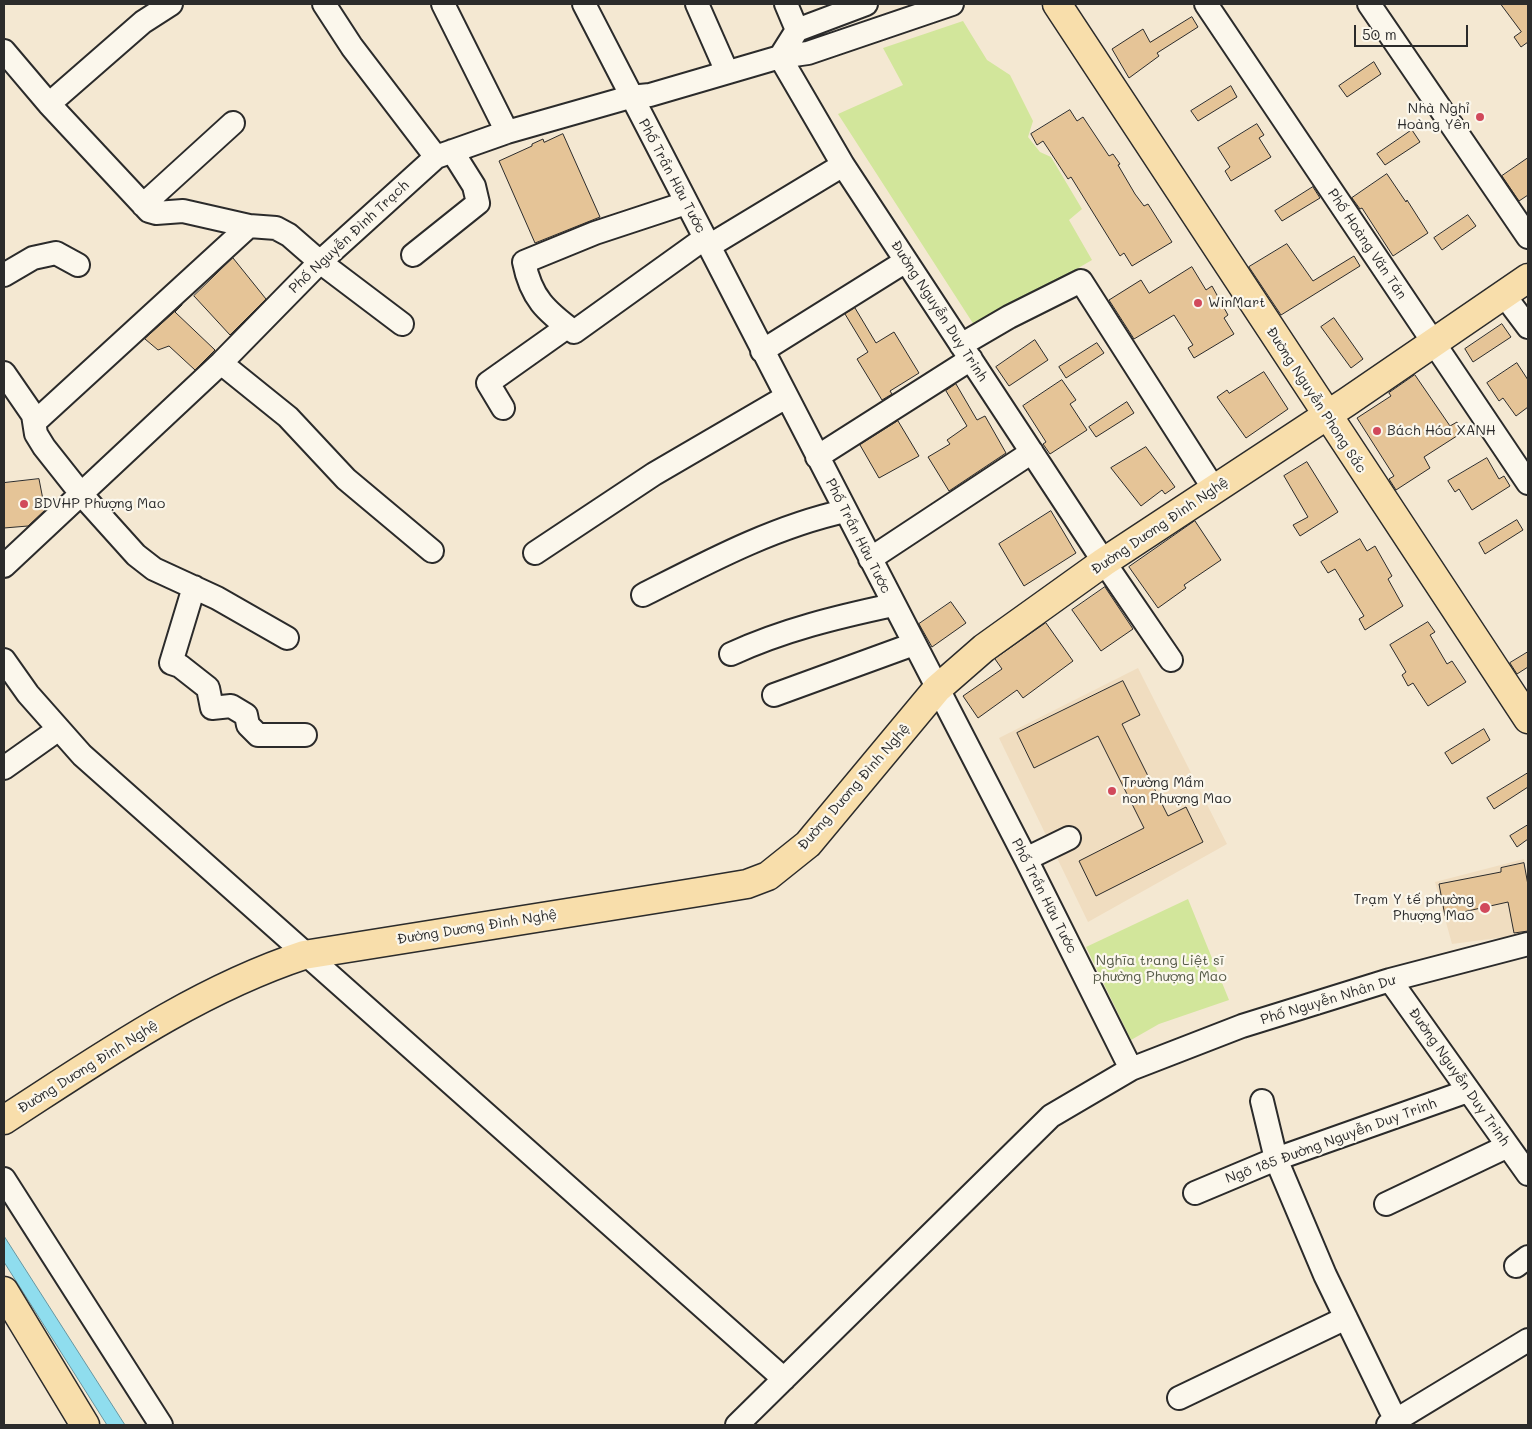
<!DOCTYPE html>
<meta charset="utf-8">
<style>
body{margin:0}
#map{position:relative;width:1532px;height:1429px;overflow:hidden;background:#f4e8d2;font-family:Mali,sans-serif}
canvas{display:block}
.frame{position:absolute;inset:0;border:5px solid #2b2b2b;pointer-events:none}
.scale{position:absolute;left:1354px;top:25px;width:114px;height:22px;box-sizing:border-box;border:2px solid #2b2b2b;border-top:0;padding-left:6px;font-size:15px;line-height:18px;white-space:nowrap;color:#2b2b2b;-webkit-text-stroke:4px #fbf7ec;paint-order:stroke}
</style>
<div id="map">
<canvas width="1532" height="1429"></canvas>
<div class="frame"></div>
<div class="scale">50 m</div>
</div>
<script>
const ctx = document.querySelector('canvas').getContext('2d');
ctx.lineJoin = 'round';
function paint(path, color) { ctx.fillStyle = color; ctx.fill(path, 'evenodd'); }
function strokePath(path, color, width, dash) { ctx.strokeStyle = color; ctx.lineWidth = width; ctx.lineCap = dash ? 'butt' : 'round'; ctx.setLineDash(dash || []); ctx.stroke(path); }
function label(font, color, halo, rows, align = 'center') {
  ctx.font = font + ' Mali,sans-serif'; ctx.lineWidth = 4.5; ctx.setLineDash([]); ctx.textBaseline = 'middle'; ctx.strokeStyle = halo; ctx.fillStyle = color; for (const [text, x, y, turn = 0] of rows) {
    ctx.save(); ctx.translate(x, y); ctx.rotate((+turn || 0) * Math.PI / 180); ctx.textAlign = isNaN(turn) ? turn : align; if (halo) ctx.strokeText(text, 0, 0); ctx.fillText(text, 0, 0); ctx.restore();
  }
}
paint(new Path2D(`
 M1138,668L1227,844L1088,922L999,738Z
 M1524,859L1528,879V934L1452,944L1435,882Z`), '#f0ddc0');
paint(new Path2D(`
 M963,21L987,60L1010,75L1033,121L1028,137L1040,152L1051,157L1082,209L1069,220L1092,260L976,328L838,114L903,85L883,48Z
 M1188,899L1229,1000L1159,1024L1131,1040L1086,947Z`), '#d2e69b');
const water = new Path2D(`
 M4,1236L125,1425H107L4,1262Z`);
paint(water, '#8fddee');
strokePath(water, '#6796a0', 1);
const building = new Path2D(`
 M1501,4H1528V42L1521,47L1514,37L1521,32Z
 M1192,17L1198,27L1157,53L1159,56L1129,78L1112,49L1143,29L1150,42Z
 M1374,62L1381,74L1347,97L1339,86Z
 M1231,86L1237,97L1198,121L1191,111Z
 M1070,110L1077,121L1083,117L1109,156L1113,154L1120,164L1118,165L1135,194L1144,206L1148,204L1172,242L1132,266L1124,253L1120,256L1071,177L1068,179L1043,141L1037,145L1031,134Z
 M1257,124L1264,135L1259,138L1271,157L1231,181L1225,171L1230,167L1218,148Z
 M1412,130L1420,142L1385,165L1377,154Z
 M563,134L600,217L535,243L499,161L532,146V144L543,139L544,142Z
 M1528,158V195L1519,201L1502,176Z
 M1387,174L1406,202L1407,200L1428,233L1393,256L1362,208L1360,209L1352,198Z
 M1313,187L1320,198L1282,221L1275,211Z
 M1468,215L1476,226L1442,250L1434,238Z
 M1287,244L1313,281L1354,256L1360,266L1281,315L1249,267Z
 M233,258L266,299L230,335L194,296Z
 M1192,267L1206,290L1212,286L1228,315L1224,318L1234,334L1194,358L1188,348L1193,345L1174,315L1134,339L1109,300L1141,280L1149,293Z
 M182,305L175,312L215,350L195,370L169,346L158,350L145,339Z
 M855,308L876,343L894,332L919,373L890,391L892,394L882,400L857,359L868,352L845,314Z
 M1334,318L1363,359L1351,368L1321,327Z
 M1502,324L1511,337L1473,362L1465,349Z
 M1035,340L1048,360L1009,386L996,367Z
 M1097,343L1104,353L1066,378L1059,367Z
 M1517,363L1528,380V407L1516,416L1503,398L1499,401L1487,383Z
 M1264,372L1288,409L1246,438L1217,397L1227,390L1229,393Z
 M1415,375L1450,426L1457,422L1463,432L1424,457L1430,468L1396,490L1389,479L1394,476L1357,418L1391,396L1389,393Z
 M1062,380L1076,400L1070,404L1087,430L1050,454L1043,444L1046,442L1023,406Z
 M956,384L977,420L985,416L1006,453L949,491L928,457L950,444L947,440L967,426L946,391Z
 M1127,402L1134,413L1096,437L1089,427Z
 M898,421L919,456L879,478L860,445Z
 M1146,447L1175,487L1165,494L1162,490L1141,506L1111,468Z
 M1487,458L1499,479L1504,476L1510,486L1472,510L1459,489L1455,492L1448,481Z
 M1307,462L1338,512L1300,536L1293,525L1308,517L1284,476Z
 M39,479L45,510L28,526L4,528V483Z
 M1051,511L1076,553L1024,586L999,544Z
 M1517,520L1523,530L1485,554L1479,543Z
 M1195,521L1221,560L1184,585L1186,588L1158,608L1129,567Z
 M1360,539L1367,551L1375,546L1392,576L1388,579L1403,606L1365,630L1359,619L1364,616L1335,569L1328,573L1321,562Z
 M1105,587L1133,629L1101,651L1072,610Z
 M951,602L966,623L932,647L919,624Z
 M1428,622L1435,632L1430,635L1447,664L1452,661L1466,682L1428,706L1413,683L1408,686L1402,675L1406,672L1390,645Z
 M1046,623L1073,661L1023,698L1017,690L978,718L963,696L1002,669L995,659Z
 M1528,652V667L1517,674L1510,663Z
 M1123,681L1140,715L1122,724L1168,816L1186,807L1203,842L1096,896L1079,861L1144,828L1098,736L1034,768L1017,733Z
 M1484,729L1490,740L1452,764L1445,753Z
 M1528,773V787L1494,809L1487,798Z
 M1528,825V839L1517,847L1510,836Z
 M1524,863L1528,885V931L1514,933L1508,902L1445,916L1439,884L1501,872V868Z`);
paint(building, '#e5c497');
strokePath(building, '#2b2b2b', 1);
const minor = new Path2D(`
 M324,4L352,47L436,157
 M443,4L507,132
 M584,4L1026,859L1131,1069
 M697,4L727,72
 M786,4L797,30
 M1206,4L1528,483
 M1369,4L1528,237
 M4,51L49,104L149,211L156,213L183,211L249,226L276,228L289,235L320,262L402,324
 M780,57L843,165L1104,562L1171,660
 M780,57L797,30L866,4
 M49,104L143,22L171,4
 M686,203L595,233L524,262C531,298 546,311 574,332L705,238
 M143,205L233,123
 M709,246L843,165
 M413,255L478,203L474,186L452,151
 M4,275L33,258L56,253L78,265
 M1504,295L1528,327
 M961,345L1009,317L1081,281L1214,489
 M762,351L906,261
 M221,363L288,417L346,479L432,551
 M4,373L33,415L36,434L44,447L82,495L136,555L154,569L217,598L287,638
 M503,408L488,383L567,327
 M35,422L249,226
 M817,457L971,359
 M535,553L654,474L786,397
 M870,559L1032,452
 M4,566L221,363L320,262L436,157L507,132L630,97L650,95L780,57L808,53L952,4
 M194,587L171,663L180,666L208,688L212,708L231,706L246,715L248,725L258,735H305
 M643,595C708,562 773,527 845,511
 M731,654C783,630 837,617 893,605
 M4,660L28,694L82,755L784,1379
 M774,695L914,644
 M4,768L59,729
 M1026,859L1069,838
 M1390,980L1528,1174
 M1262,1101L1276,1159L1325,1275L1398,1425
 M4,1179L161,1425
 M1195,1193L1276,1159L1468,1091
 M1386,1204L1508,1146
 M1516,1266L1528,1257
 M1179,1398L1346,1318
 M737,1425L1051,1116L1131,1069L1242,1026L1390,980L1528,944
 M1388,1425L1528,1340`);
const major = new Path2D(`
 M1057,4L1528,719
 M4,1120C100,1058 195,991 304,955L705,891L747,884L768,876L808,844L937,689L984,648L1104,562L1347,402L1528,278
 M4,1291L85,1425`);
strokePath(minor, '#2b2b2b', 26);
strokePath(major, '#2b2b2b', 31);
strokePath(minor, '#fbf7ec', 22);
strokePath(major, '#f8deab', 28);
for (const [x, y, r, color] of [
 [1480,117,5,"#d1495b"],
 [1198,303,5,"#d1495b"],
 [1377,431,5,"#d1495b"],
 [24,504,5,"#d1495b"],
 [1112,791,5,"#d1495b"],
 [1485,908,6,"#d1495b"]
]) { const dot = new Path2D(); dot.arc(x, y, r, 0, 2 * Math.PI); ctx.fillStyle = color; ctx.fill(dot); strokePath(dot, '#fbf7ec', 2); }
label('14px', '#2b2b2b', '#fbf7ec', [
 ["Nhà Nghỉ",1470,109,"right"],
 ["Hoàng Yên",1470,125,"right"],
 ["WinMart",1208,303],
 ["Bách Hóa XANH",1387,431],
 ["BDVHP Phượng Mao",34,504],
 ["Trường Mầm",1122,783],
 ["non Phượng Mao",1122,799],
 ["Trạm Y tế phường",1474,900,"right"],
 ["Phượng Mao",1474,916,"right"]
], 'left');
label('14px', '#2b2b2b', '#fbf7ec', [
 ["Phố Trần Hữu Tước",672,176,62],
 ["Phố Nguyễn Đình Trạch",349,237,-43],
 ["Phố Hoàng Văn Tán",1367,244,56],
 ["Đường Nguyễn Duy Trinh",939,311,57],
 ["Đường Nguyễn Phong Sắc",1316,400,57],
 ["Đường Dương Đình Nghệ",1160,526,-34],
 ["Phố Trần Hữu Tước",858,536,63],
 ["Đường Dương Đình Nghệ",854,787,-49],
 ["Phố Trần Hữu Tước",1044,896,63],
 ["Đường Dương Đình Nghệ",477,927,-9],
 ["Phố Nguyễn Nhân Dư",1328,1000,-17],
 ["Đường Dương Đình Nghệ",88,1067,-32],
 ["Đường Nguyễn Duy Trinh",1459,1077,55],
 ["Ngõ 185 Đường Nguyễn Duy Trinh",1331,1141,-20]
]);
label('14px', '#555a47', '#fbf7ec', [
 ["Nghĩa trang Liệt sĩ",1160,961],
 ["phường Phượng Mao",1160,977]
]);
</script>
